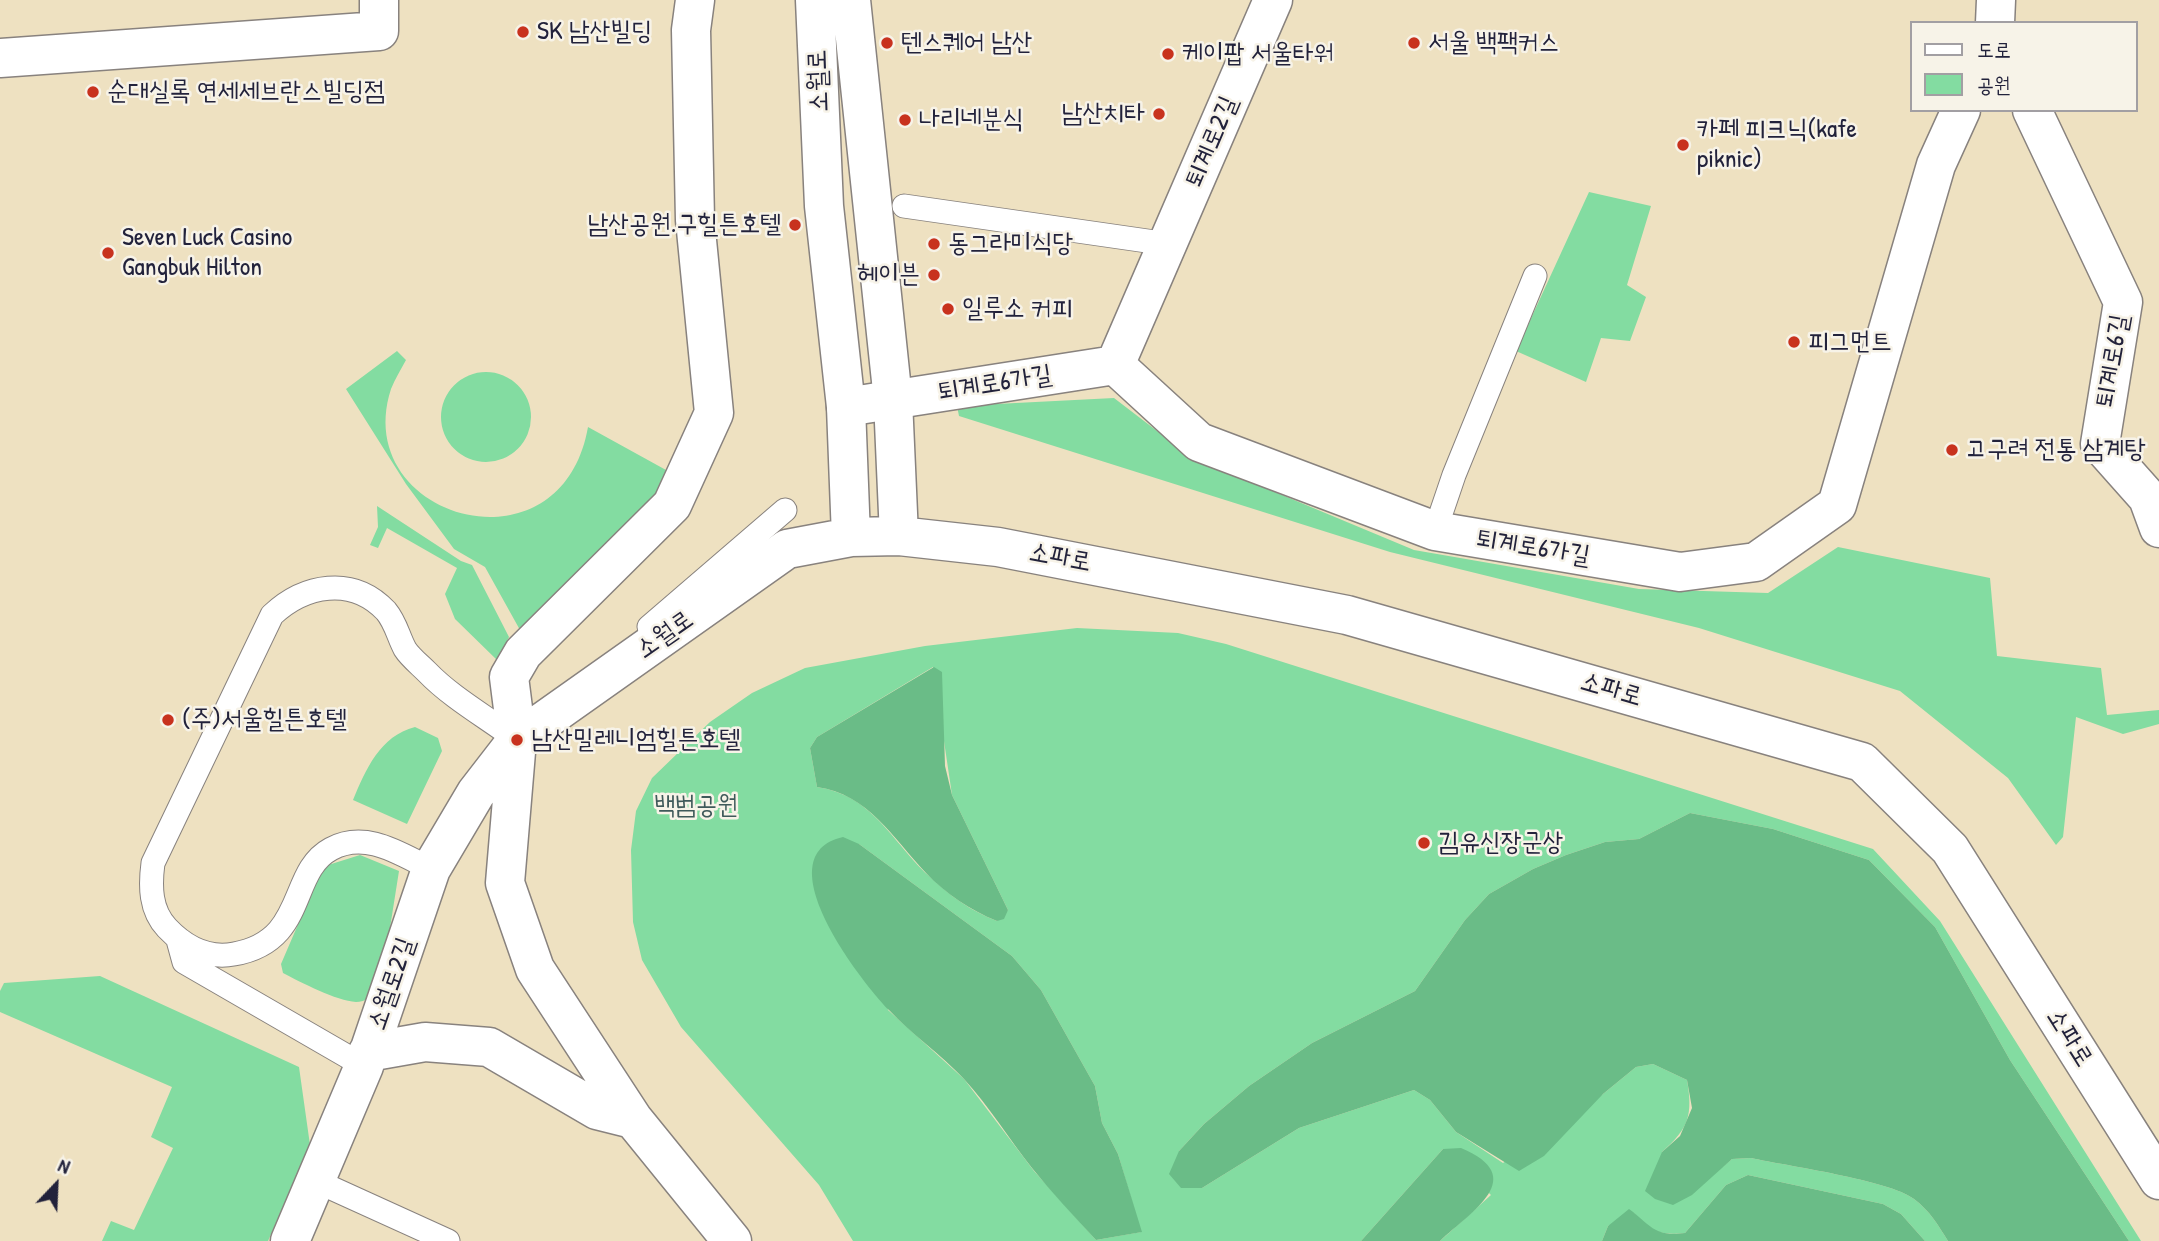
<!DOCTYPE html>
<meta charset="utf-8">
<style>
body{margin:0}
#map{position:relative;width:2159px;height:1241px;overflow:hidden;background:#eee1c1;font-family:"Patrick Hand","Poor Story",sans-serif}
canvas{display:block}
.legend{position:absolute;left:1910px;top:21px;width:228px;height:91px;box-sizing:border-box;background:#f7f3e8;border:2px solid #a29fa3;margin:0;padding:9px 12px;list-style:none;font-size:21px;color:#22223b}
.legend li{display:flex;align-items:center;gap:14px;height:35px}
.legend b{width:35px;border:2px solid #a29fa3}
.north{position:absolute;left:21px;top:1150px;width:70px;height:70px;-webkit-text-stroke:5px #f7f3e8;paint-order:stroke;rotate:23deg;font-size:19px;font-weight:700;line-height:28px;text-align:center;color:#22223b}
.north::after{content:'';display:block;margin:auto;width:24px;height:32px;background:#22223b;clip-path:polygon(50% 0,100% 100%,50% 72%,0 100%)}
</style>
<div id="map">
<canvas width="2159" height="1241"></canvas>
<ul class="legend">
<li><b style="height:9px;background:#fff"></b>도로</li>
<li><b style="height:19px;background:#83dca1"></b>공원</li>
</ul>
<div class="north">N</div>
</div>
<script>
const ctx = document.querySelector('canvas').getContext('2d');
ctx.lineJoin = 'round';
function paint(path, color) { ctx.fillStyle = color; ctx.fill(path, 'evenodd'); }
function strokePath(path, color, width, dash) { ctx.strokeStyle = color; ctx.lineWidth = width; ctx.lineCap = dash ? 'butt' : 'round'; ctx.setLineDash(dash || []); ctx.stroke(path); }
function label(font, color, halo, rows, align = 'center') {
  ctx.font = font + ' "Patrick Hand","Poor Story",sans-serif'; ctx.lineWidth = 5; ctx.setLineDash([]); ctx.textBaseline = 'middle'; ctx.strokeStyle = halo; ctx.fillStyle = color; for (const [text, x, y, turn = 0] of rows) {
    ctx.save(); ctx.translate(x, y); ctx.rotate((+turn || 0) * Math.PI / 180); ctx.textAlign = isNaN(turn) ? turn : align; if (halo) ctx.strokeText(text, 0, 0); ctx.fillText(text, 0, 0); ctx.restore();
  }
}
paint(new Path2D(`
 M1589,192L1651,206L1627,285L1646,297L1630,341L1601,338L1586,382L1516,351Z
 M397,351L406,360C401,369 395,379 391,389C349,518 561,580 588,427L666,470L652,506L520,630L485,567L454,549L406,484L346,389Z
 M441 417a45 45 0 1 1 90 0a45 45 0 1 1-90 0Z
 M1114,398L1191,457L1414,550L1639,589L1768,593L1838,547L1990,578L1997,656L2101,668L2107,715L2159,710V724L2123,734L2076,717L2063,837L2056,845L2008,778L1900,691L1699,628L1390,552L959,416L957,406Z
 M377,506L461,561L472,565L509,637L497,660L455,619L445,594L457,568L387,528L378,548L370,545L378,527Z
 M1077,628L1178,633L1226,644L1873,849L1940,921L2141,1241H2129L2010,1060L1935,927L1869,860L1773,829L1690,813L1639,839L1605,842L1566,855L1533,869L1489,894L1465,920L1415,991L1312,1043L1249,1086L1204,1124L1179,1151L1202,1188L1299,1128L1414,1090L1430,1100L1456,1132L1503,1163L1603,1094L1636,1067L1653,1064L1687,1080C1693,1115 1689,1128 1662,1152L1715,1173L1732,1159L1751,1158C1787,1166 1889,1180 1914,1199C1930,1211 1938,1225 1948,1241H1925L1901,1214L1883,1204L1748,1175L1726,1185L1685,1233C1664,1236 1646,1231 1634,1213L1608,1226L1602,1241H1440L1491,1195L1443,1149L1361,1241H853L819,1185L681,1027L642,960L633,922L631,850L636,811L652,778L710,722L752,693L805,668L925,646ZM933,667L952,795L1008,910L997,921C971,911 950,896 929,876C891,841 874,796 817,787L810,748L817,737ZM859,844L1012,956L1041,990L1095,1086L1102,1123L1118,1154L1141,1232L1096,1240L1034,1171L964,1079L888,1010Z
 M415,727L438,738L442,751L407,824L353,800C366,769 380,736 415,727Z
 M360,855L399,871L380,991C374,996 365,1002 356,1002C337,1001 300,982 283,973L281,964L321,871L325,866Z
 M100,976L299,1067L310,1145L268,1241H102L111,1221L134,1230L173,1148L151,1137L172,1087L0,1012V991L4,983Z`), '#83dca1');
paint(new Path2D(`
 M934,667L942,672L945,766L952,795L1008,910L1004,919L997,921C970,910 946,894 926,873C893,838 868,794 817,787L810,748L817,737Z
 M1690,813L1773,829L1869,860L1935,927L2010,1060L2129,1241H1948C1938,1225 1930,1211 1914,1199C1889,1180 1787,1166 1751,1158L1732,1159L1692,1195L1673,1205L1655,1199L1645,1191L1662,1152L1680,1136L1692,1108L1687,1080L1653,1064L1636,1067L1603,1094L1544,1156L1519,1171L1456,1132L1430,1100L1414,1090L1299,1128L1202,1188H1181L1169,1174L1179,1151L1204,1124L1249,1086L1312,1043L1415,991L1465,920L1489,894L1533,869L1566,855L1605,842L1639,839Z
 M843,837L859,844L1012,956L1041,990L1095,1086L1102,1123L1118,1154L1142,1232L1096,1240C1074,1216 1052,1193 1032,1168C1009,1139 989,1106 964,1079C941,1054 912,1035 889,1010C860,980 763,855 843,837Z
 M1461,1148C1530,1177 1472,1211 1440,1241H1361L1443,1149Z
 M1748,1175L1883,1204L1901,1214L1925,1241H1602L1608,1226L1629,1209C1651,1225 1653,1237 1685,1233L1726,1185Z`), '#6abc87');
const service = new Path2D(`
 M904,206L1168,244
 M1435,531L1454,475L1535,276
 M649,627L785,510
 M431,869C400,854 366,830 331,849C288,872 308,941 234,954C208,959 185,947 167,928C150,910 150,886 153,863L272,615C304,585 352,575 386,611C396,623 398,636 405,649C410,657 420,665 427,672C452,698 488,718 517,740L519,738
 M178,940L184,962L364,1066
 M316,1181L448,1241`);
const minor = new Path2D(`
 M1995,23L1996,0
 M0,58L379,31V0
 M2032,110L2123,302L2100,444L2148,498L2159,528
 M1115,365L1273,0
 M846,407L1115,365L1199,442L1435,531L1680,572L1756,562L1837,505L1936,165L1961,110
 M517,740L509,677L523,653L672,505L714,413L695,220L691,30L695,0`);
const secondary = new Path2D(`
 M815,0L824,206L846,407L851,537
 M851,0L893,400L899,536
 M517,740L505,883L535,969L633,1119L732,1241
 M368,1052L425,1042L489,1047L597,1110L633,1119
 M290,1241L364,1066L431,869L476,793L517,740L787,549L851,537L899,536L998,547L1347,615L1862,762L1950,849L2159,1180`);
strokePath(service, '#88827e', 25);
strokePath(minor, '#88827e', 41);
strokePath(secondary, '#88827e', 41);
strokePath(service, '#fff', 23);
strokePath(minor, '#fff', 38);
strokePath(secondary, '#fff', 38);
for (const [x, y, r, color] of [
 [523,32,7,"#c8321e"],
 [887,43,7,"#c8321e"],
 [1414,43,7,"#c8321e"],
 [1168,54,7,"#c8321e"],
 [93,92,7,"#c8321e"],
 [1159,114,7,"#c8321e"],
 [905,120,7,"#c8321e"],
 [1683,145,7,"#c8321e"],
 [795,225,7,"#c8321e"],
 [934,244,7,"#c8321e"],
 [108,253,7,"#c8321e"],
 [934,275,7,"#c8321e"],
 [948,309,7,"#c8321e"],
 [1794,342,7,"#c8321e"],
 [1952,450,7,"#c8321e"],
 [168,720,7,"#c8321e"],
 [517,740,7,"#c8321e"],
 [1424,843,7,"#c8321e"]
]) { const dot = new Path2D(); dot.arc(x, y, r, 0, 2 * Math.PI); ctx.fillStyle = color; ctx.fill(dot); strokePath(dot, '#f7f3e8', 2.5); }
label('26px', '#22223b', '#f7f3e8', [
 ["SK 남산빌딩",537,32],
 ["텐스퀘어 남산",901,43],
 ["서울 백팩커스",1428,43],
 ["케이팝 서울타워",1182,54],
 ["순대실록 연세세브란스빌딩점",107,92],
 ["남산치타",1145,114,"right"],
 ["나리네분식",919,120],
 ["카페 피크닉(kafe",1697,130],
 ["piknic)",1697,160],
 ["남산공원.구힐튼호텔",781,225,"right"],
 ["Seven Luck Casino",122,238],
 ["Gangbuk Hilton",122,268],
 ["동그라미식당",948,244],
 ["헤이븐",920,275,"right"],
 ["일루소 커피",962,309],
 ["피그먼트",1808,342],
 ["고구려 전통 삼계탕",1966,450],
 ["(주)서울힐튼호텔",182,720],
 ["남산밀레니엄힐튼호텔",531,740],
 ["김유신장군상",1438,843]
], 'left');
label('26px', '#22223b', '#f7f3e8', [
 ["소월로",819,81,-92],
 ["퇴계로2길",1212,142,-67],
 ["퇴계로6길",2113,361,-80],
 ["퇴계로6가길",995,384,-9],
 ["퇴계로6가길",1533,548,9],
 ["소파로",1060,558,10],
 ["소월로",665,635,-35],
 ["소파로",1611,690,16],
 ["소월로2길",392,984,-71],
 ["소파로",2069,1038,58]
]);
label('26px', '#3f5a5a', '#f7f3e8', [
 ["백범공원",696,806]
]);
</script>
